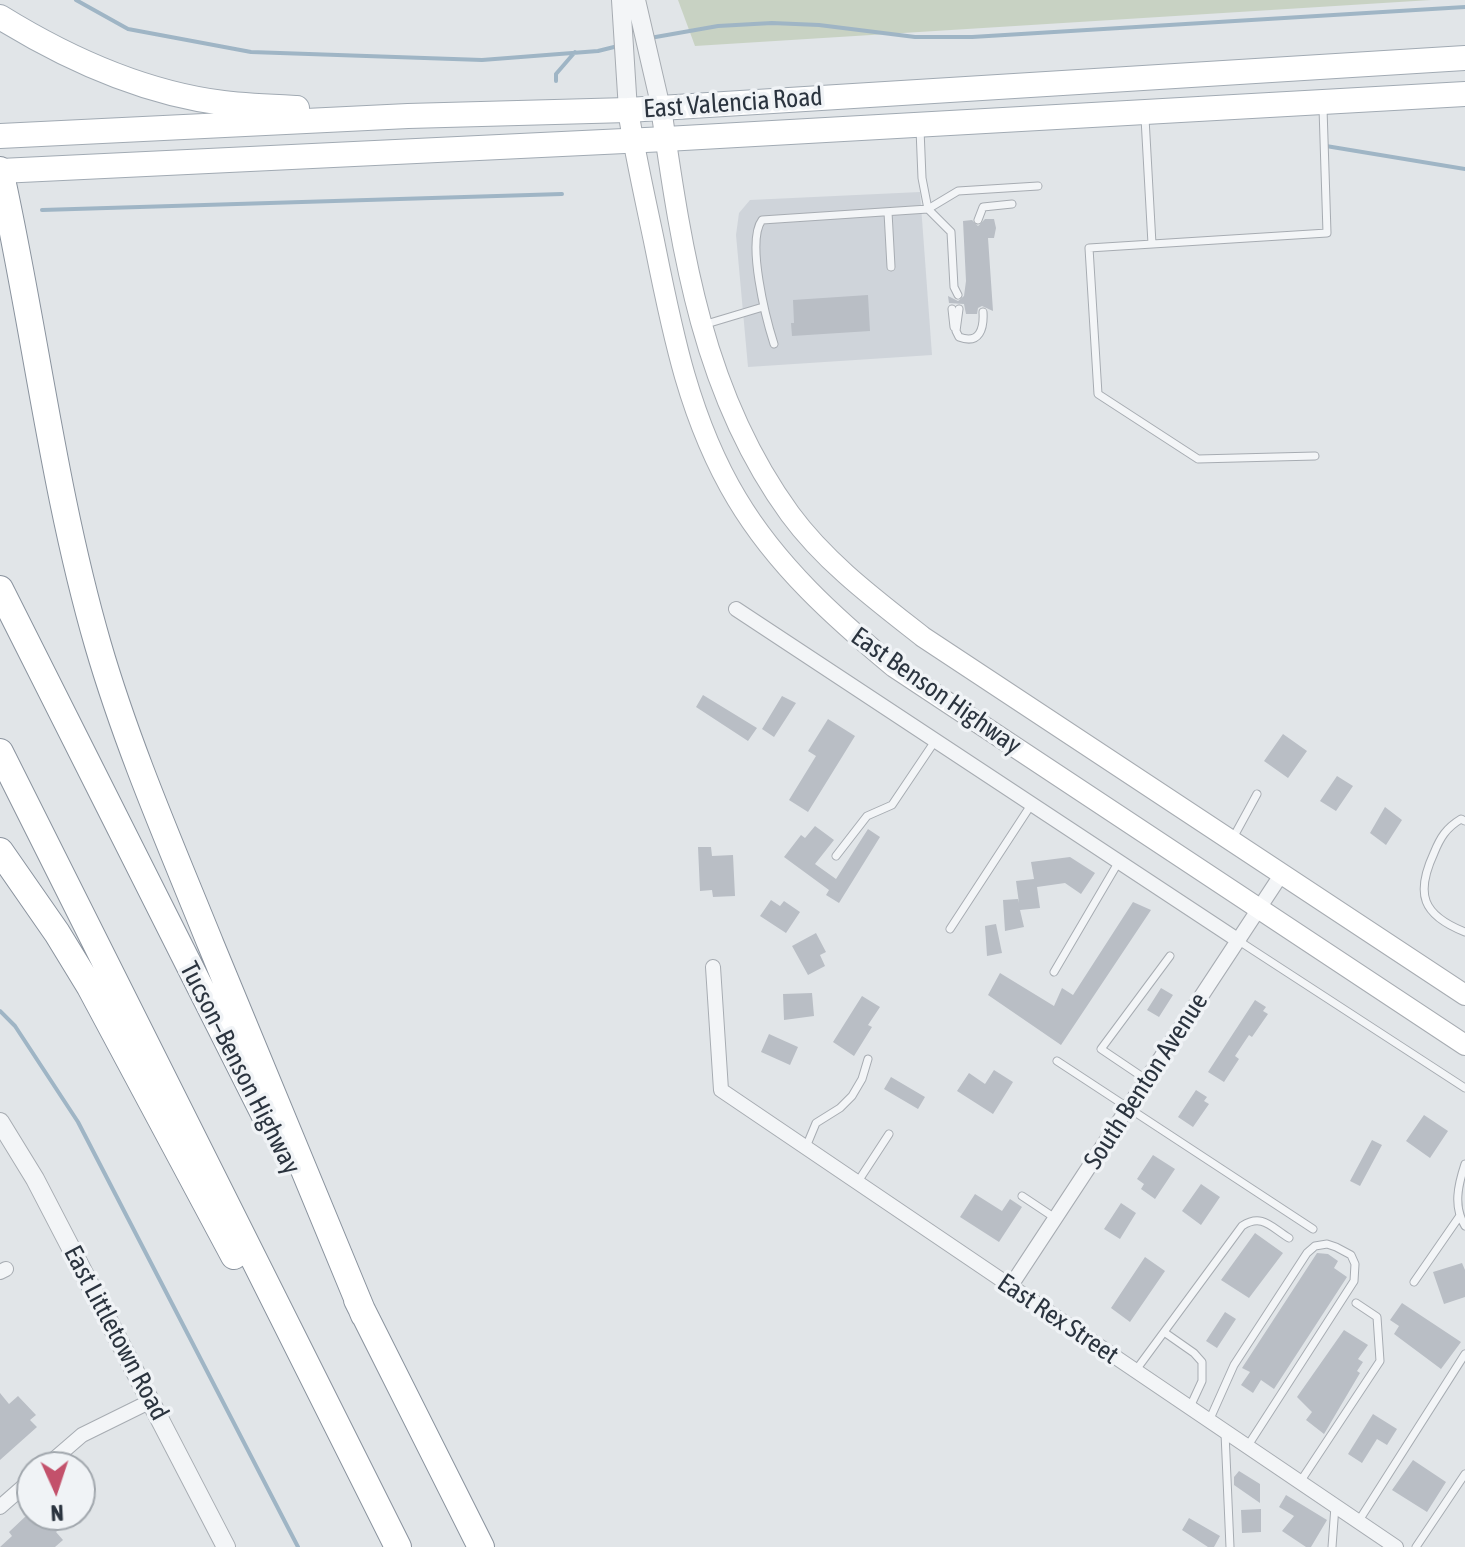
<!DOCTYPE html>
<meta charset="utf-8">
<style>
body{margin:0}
#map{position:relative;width:1465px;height:1547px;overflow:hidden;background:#e1e5e8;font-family:"Asap Condensed",sans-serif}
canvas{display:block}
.north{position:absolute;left:16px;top:1451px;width:80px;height:80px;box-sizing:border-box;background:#f0f3f6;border:2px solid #a1a7ad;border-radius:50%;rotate:177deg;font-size:22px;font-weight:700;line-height:32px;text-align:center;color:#2b343f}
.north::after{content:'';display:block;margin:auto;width:28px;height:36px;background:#c3516b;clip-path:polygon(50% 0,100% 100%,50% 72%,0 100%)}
</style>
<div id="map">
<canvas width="1465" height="1547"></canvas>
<div class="north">N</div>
</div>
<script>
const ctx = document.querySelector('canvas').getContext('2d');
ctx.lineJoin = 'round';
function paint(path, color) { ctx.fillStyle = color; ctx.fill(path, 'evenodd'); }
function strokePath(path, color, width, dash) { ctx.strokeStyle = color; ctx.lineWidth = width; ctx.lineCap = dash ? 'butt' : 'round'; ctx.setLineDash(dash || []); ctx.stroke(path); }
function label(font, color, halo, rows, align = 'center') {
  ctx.font = font + ' "Asap Condensed",sans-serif'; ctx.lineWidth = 7; ctx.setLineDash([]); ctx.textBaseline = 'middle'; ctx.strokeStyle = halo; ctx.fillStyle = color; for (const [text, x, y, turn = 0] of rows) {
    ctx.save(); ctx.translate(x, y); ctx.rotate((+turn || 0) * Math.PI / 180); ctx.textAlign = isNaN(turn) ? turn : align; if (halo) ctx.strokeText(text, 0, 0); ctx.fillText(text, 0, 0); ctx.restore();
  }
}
paint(new Path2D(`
 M920,192L932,355L748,367L736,235L739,213L750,200Z`), '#cfd4da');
paint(new Path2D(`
 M678,0H1431L695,46Z`), '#c8d2c3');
strokePath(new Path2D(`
 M76,0L128,29L251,52L482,60L598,51L618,46
 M650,38L718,26L772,23L819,25L915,37H972L1465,7
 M556,81V74L575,52
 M1326,146L1465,169
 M42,210L562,194
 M0,1011L15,1026L78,1122L298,1547`), '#9fb5c5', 4);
paint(new Path2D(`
 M985,219H994L996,228L994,238H988L993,311L982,306L978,308L977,314H966L964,304L949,303L948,296L958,301L964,296L966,281L963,221L972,220L978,226Z
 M868,295L870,331L792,336L791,323H794L793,300Z
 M703,695L757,728L748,741L696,707Z
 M782,696L796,703L774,737L762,729Z
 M828,719L855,736L808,812L789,800L816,756L808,751Z
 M1283,734L1307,751L1288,778L1264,761Z
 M1337,776L1353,786L1336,811L1320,801Z
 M1385,807L1402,820L1386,845L1370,833Z
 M815,826L834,840L815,864L836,879L868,829L880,837L839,903L826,895L829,890L784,857L801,835L805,838Z
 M698,847H711L712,856L733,855L735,896L713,897L712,890L700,891Z
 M1070,857L1095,873L1081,894L1065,883L1037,887L1040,908L1020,910L1024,927L1005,931L1003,900L1018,899L1019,903L1016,881L1034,879L1031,862Z
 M771,900L780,906L784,901L800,912L786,933L760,916Z
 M1133,902L1151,910L1061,1045L988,995L1000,973L1054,1006L1062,988L1073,995Z
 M996,924L1002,953L987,956L985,926Z
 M816,933L826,952L820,955L825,966L808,975L792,946Z
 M1161,988L1173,995L1159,1017L1147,1010Z
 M812,993L814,1016L784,1020L783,994Z
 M862,996L880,1007L868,1025L872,1027L854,1056L833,1042Z
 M1255,1000L1266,1007L1263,1011L1268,1014L1252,1037L1249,1035L1235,1056L1239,1059L1224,1082L1208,1072Z
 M769,1034L798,1047L790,1065L761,1052Z
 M994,1070L1013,1082L993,1114L957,1091L969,1073L985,1084Z
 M891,1077L925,1097L918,1109L884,1089Z
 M1196,1090L1207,1097L1204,1101L1209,1104L1193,1127L1178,1117Z
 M1424,1115L1448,1131L1430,1158L1406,1141Z
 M1372,1140L1382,1145L1360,1186L1350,1181Z
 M1153,1155L1175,1169L1155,1199L1141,1189L1144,1184L1137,1179Z
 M1201,1184L1220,1197L1201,1225L1182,1211Z
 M975,1194L1002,1211L1010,1199L1022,1207L999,1242L960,1217Z
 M1121,1203L1136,1213L1120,1239L1104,1229Z
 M1255,1233L1283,1253L1249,1298L1221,1280Z
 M1317,1253L1328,1254L1338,1261L1334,1268L1347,1277L1274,1389L1261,1380L1253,1393L1241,1385L1250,1372L1242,1368Z
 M1145,1257L1165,1271L1130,1322L1111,1308Z
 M1462,1263L1465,1270V1297L1444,1304L1433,1272Z
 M1402,1303L1461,1342L1441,1369L1394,1334L1399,1326L1390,1320Z
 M1225,1312L1236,1319L1217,1348L1206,1341Z
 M1344,1330L1368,1345L1358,1359L1363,1362L1357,1371L1360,1373L1324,1434L1306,1420L1312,1412L1297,1397Z
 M0,1393L9,1404L18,1396L36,1415L30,1420L37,1427L0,1460Z
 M1373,1414L1397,1429L1387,1445L1377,1439L1362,1463L1348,1454Z
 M1413,1460L1446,1482L1427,1512L1392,1490Z
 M1239,1471L1260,1484V1503L1234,1485V1477Z
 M1286,1495L1327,1520L1311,1547H1306L1282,1531L1294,1516L1279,1507Z
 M1261,1509V1532L1242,1533L1241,1510Z
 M27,1515H67L59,1521L63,1526L56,1532L63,1540L55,1547H0L12,1536L9,1532Z
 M1189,1518L1220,1536L1214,1547H1208L1182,1530Z`), '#b9bec5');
const service = new Path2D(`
 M1145,118L1152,244
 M920,129L922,178L928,209L951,232L954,287L958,295
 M888,212L891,267
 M978,220L983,207L1012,204
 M952,309L954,327
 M959,309L956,331L959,337C980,345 984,328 983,312
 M703,325L763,307
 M774,344C766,319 746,241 762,220L928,209L958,191L1038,186
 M1315,456L1198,459L1098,394L1089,248L1327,233L1323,108
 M1465,821L1461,819C1446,828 1440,838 1434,853C1415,894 1422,915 1465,932
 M1233,838L1257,794
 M836,856L867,816L892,805L935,741
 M950,929L1031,805
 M1239,941L1465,1088
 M1054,972L1118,863
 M1057,1061L1313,1229
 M1147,1080L1101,1049L1170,956
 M806,1147L816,1123L840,1108L852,1096L862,1079L868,1059
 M1465,1164C1458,1185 1453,1207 1465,1226
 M857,1183L889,1134
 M1022,1196L1055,1218
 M1414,1282L1459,1217
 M1164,1332L1194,1353L1202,1362V1381L1190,1407
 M1136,1370L1242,1226C1262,1213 1271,1227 1289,1238
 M1209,1421L1234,1365L1307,1253L1315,1246L1327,1244L1336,1247L1351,1255L1355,1264L1354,1281L1247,1447
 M1225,1433L1230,1547
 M1300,1482L1380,1361L1377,1317L1356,1303
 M1358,1522L1465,1354
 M1332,1547L1335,1506
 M1416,1547L1465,1474`);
const minor = new Path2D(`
 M736,609L1239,941
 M713,967L721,1090L1396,1547
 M0,1272L6,1269
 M1010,1287L1281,875
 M45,1467L82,1435L151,1401
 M0,1507L32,1479`);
const tertiary = new Path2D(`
 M621,0L628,110
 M636,0L661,108
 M0,1122L35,1179L226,1547`);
const secondary = new Path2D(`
 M661,108C682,252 702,393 790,514C826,563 876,600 923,637L1465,995
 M628,110C635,154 645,198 654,241C672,331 689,419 737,499C777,566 835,618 894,667L1465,1045`);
const primary = new Path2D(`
 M0,17C68,59 144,93 223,103C248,106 273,107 297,108
 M0,136L408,116L628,110L1465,58
 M0,171L666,139L1465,94`);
const motorway = new Path2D(`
 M0,170C35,328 53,490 98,645C128,748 171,846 211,945C262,1069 313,1192 364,1315
 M0,589L268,1122
 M0,752L398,1547
 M0,851L57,933L90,987L234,1256
 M357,1300L481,1547`);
strokePath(service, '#a7acb2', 9);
strokePath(minor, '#a7acb2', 16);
strokePath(tertiary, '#a7acb2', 20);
strokePath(secondary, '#a7acb2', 22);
strokePath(primary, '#a1aab3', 26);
strokePath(motorway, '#8a939e', 28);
strokePath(service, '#f3f5f7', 7);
strokePath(minor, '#f3f5f7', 14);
strokePath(tertiary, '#f3f5f7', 18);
strokePath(secondary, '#fff', 20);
strokePath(primary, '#fff', 24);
strokePath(motorway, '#fff', 26);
label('26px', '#2b343f', '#f0f3f6', [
 ["East Valencia Road",733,103,-4],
 ["East Benson Highway",936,691,35],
 ["Tucson–Benson Highway",240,1068,63],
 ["South Benton Avenue",1146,1081,-57],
 ["East Rex Street",1058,1319,34],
 ["East Littletown Road",116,1333,62]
]);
</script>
